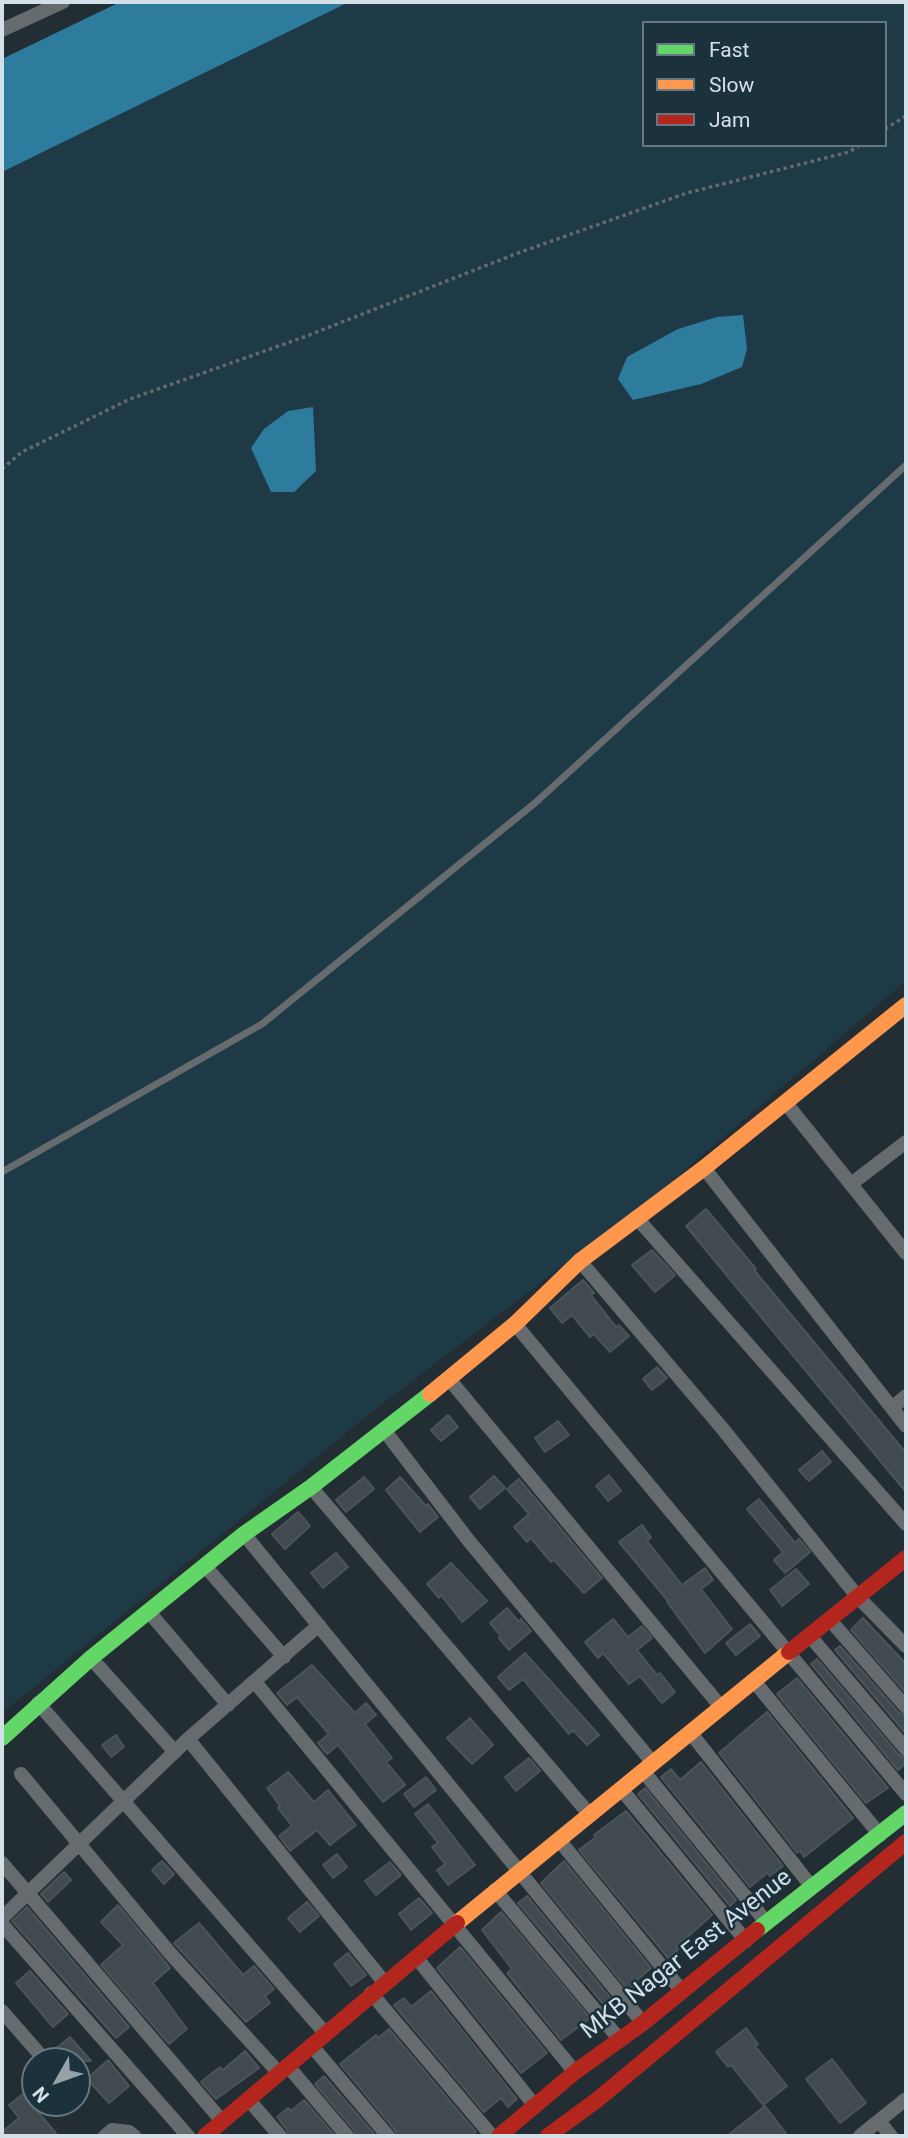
<!DOCTYPE html>
<style>
body{margin:0}
#map{position:relative;width:908px;height:2138px;overflow:hidden;background:#232e34;font-family:Roboto,sans-serif}
canvas{display:block}
.frame{position:absolute;inset:0;border:4px solid #d3e0e7;pointer-events:none}
.legend{position:absolute;left:642px;top:21px;width:245px;height:126px;box-sizing:border-box;background:#1b313c;border:2px solid #657780;margin:0;padding:9px 12px;list-style:none;font-size:21px;color:#d3e0e7}
.legend li{display:flex;align-items:center;gap:14px;height:35px}
.legend b{width:35px;border:2px solid #657780}
.north{position:absolute;left:21px;top:2047px;width:70px;height:70px;box-sizing:border-box;background:#1b313c;border:2px solid #657780;border-radius:50%;rotate:230deg;font-size:19px;font-weight:700;line-height:28px;text-align:center;color:#d3e0e7}
.north::after{content:'';display:block;margin:auto;width:24px;height:32px;background:#95a2a8;clip-path:polygon(50% 0,100% 100%,50% 72%,0 100%)}
</style>
<div id="map">
<canvas width="908" height="2138"></canvas>
<div class="frame"></div>
<ul class="legend">
<li><b style="height:9px;background:#63d668"></b>Fast</li>
<li><b style="height:9px;background:#ff974d"></b>Slow</li>
<li><b style="height:9px;background:#b3261e"></b>Jam</li>
</ul>
<div class="north">N</div>
</div>
<script>
const ctx = document.querySelector('canvas').getContext('2d');
ctx.lineJoin = 'round';
function paint(path, color) { ctx.fillStyle = color; ctx.fill(path, 'evenodd'); }
function strokePath(path, color, width, dash) { ctx.strokeStyle = color; ctx.lineWidth = width; ctx.lineCap = dash ? 'butt' : 'round'; ctx.setLineDash(dash || []); ctx.stroke(path); }
function label(font, color, halo, rows, align = 'center') {
  ctx.font = font + ' Roboto,sans-serif'; ctx.lineWidth = 5; ctx.setLineDash([]); ctx.textBaseline = 'middle'; ctx.strokeStyle = halo; ctx.fillStyle = color; for (const [text, x, y, turn = 0] of rows) {
    ctx.save(); ctx.translate(x, y); ctx.rotate((+turn || 0) * Math.PI / 180); ctx.textAlign = isNaN(turn) ? turn : align; if (halo) ctx.strokeText(text, 0, 0); ctx.fillText(text, 0, 0); ctx.restore();
  }
}
paint(new Path2D(`
 M349,2H906V981L665,1187L372,1412L2,1713V172ZM644,23H885V145H644Z`), '#1e3a47');
paint(new Path2D(`
 M120,2H349L2,172V59Z
 M743,315L747,349L742,367L701,384L633,400L618,379L627,357L678,329L717,317Z
 M313,407L316,471L294,492H271L251,448L264,429L288,411Z`), '#2e7c9d');
const building = new Path2D(`
 M706,1209L756,1269L754,1270L906,1453V1492L686,1226Z
 M652,1250L675,1275L655,1292L632,1265Z
 M583,1280L594,1293L591,1295L616,1327L619,1325L629,1336L610,1352L594,1334L590,1337L572,1315L562,1323L550,1308Z
 M657,1367L667,1378L652,1390L643,1379Z
 M448,1415L458,1427L441,1441L431,1430Z
 M558,1421L569,1435L545,1452L535,1438Z
 M822,1451L831,1462L809,1481L799,1470Z
 M609,1475L621,1491L608,1501L596,1486Z
 M494,1476L505,1488L480,1509L470,1497Z
 M364,1477L374,1489L346,1512L336,1500Z
 M400,1477L426,1506L428,1504L438,1517L420,1532L386,1490Z
 M519,1479L602,1578L584,1593L554,1560L551,1562L531,1538L527,1542L514,1527L529,1514L507,1489Z
 M759,1499L795,1543L799,1539L810,1552L785,1573L774,1560L783,1552L747,1509Z
 M298,1512L310,1526L285,1549L272,1534Z
 M642,1525L651,1537L647,1541L682,1585L705,1568L713,1580L701,1589L732,1629L705,1653L667,1602L668,1601L619,1542Z
 M336,1553L348,1567L323,1588L311,1573Z
 M451,1563L487,1601L462,1622L441,1595L439,1598L427,1584Z
 M796,1569L809,1584L782,1606L770,1590Z
 M507,1608L519,1622L521,1619L531,1631L509,1650L499,1638L501,1636L490,1623Z
 M863,1618L906,1664V1693L851,1630Z
 M613,1619L628,1637L642,1626L652,1638L637,1650L657,1675L660,1673L675,1692L662,1703L640,1676L629,1684L603,1653L598,1658L585,1642Z
 M750,1624L760,1636L736,1655L726,1643Z
 M840,1646L899,1713L906,1716V1734L835,1650Z
 M525,1653L599,1735L587,1745L573,1730L569,1734L523,1679L509,1690L498,1677Z
 M817,1659L899,1755L906,1758V1763L898,1770L811,1664Z
 M312,1665L355,1713L366,1703L376,1715L365,1724L392,1758L386,1762L405,1785L383,1802L338,1745L327,1754L318,1743L329,1734L297,1697L287,1705L277,1693Z
 M797,1678L888,1788L866,1803L777,1694Z
 M767,1712L853,1818L804,1857L800,1851L797,1853L719,1753Z
 M470,1718L493,1745L472,1764L447,1738Z
 M116,1735L124,1747L111,1757L102,1745Z
 M529,1758L540,1771L516,1791L505,1777Z
 M701,1762L783,1866L770,1876L767,1873L750,1887L661,1777L671,1769L680,1780Z
 M288,1772L314,1802L328,1790L356,1825L330,1845L317,1830L290,1851L279,1836L292,1826L278,1808L280,1806L267,1788Z
 M426,1777L436,1790L414,1807L404,1794Z
 M645,1788L736,1900L730,1906L638,1794Z
 M428,1804L475,1865L448,1885L437,1870L445,1864L432,1847L438,1843L415,1814Z
 M626,1811L712,1915L676,1947L679,1949L668,1958L579,1850L596,1837L594,1835Z
 M337,1854L347,1867L333,1878L323,1865Z
 M162,1861L174,1874L164,1884L152,1870Z
 M564,1861L651,1968L636,1981L639,1984L629,1991L541,1883Z
 M390,1862L401,1875L376,1895L365,1881Z
 M64,1872L71,1880L48,1902L41,1894Z
 M527,1896L612,2000L605,2006L518,1903Z
 M419,1898L432,1913L411,1930L399,1914Z
 M307,1902L319,1916L300,1932L288,1918Z
 M118,1905L170,1968L153,1983L187,2029L169,2044L101,1965L123,1945L101,1922Z
 M27,1907L129,2027L116,2038L12,1921Z
 M501,1912L590,2018L561,2040L507,1973L512,1969L482,1930Z
 M199,1923L243,1975L254,1966L274,1989L265,1996L270,2003L246,2022L174,1943Z
 M460,1947L547,2053L521,2073L437,1968Z
 M348,1953L366,1975L351,1986L334,1964Z
 M30,1971L68,2014L53,2027L16,1983Z
 M431,1991L517,2099L508,2107L501,2098L484,2112L394,2005L404,1998L411,2007Z
 M746,2028L758,2044L755,2046L787,2086L763,2105L731,2065L728,2067L716,2052Z
 M389,2029L476,2132L470,2136H397L395,2130L340,2064L376,2035L378,2038Z
 M70,2037L91,2061H62L53,2051Z
 M245,2051L259,2068L216,2099L201,2082L220,2067L223,2070Z
 M832,2059L866,2103L840,2123L806,2079Z
 M108,2060L129,2086L109,2103L87,2079Z
 M324,2076L376,2136H356L354,2130L315,2084Z
 M23,2094L58,2136H2V2132L19,2118L9,2105Z
 M304,2100L335,2136H289L287,2130L277,2117L288,2108L291,2111Z
 M765,2106L788,2136H727Z`);
paint(building, '#404a4f');
strokePath(building, '#4a5459', 2);
strokePath(new Path2D(`
 M885,129L906,116
 M2,469L22,452L130,399L304,337L518,253L687,193L849,152L860,145`), '#63696c', 3.5, [3.5, 3.5]);
strokePath(new Path2D(`
 M2,1172L262,1024L535,803L906,465`), '#666b6e', 7);
strokePath(new Path2D(`
 M2,30L63,2
 M785,1102L906,1253
 M704,1168L906,1426
 M851,1184L906,1142
 M636,1217L906,1524
 M580,1261L722,1428L857,1596L906,1646
 M515,1324L906,1794
 M449,1379L721,1707
 M892,1408L906,1396
 M384,1430L469,1541L653,1763
 M311,1487L590,1815
 M244,1534L643,2023
 M205,1566L284,1657
 M149,1612L228,1705
 M829,1619L906,1707
 M809,1635L906,1749
 M91,1658L175,1752
 M754,1681L880,1835
 M255,1682L575,2072
 M38,1703L325,2033
 M690,1732L811,1886
 M188,1739L384,1982
 M643,1771L767,1923
 M21,1774L169,1952L278,2072
 M622,1790L746,1941
 M559,1840L681,1990
 M2,1863L222,2121
 M495,1890L620,2040
 M2,1918L188,1739L319,1625
 M2,1924L188,2136
 M416,1957L535,2106
 M371,1993L492,2136
 M2,2011L43,2058
 M311,2045L388,2136
 M287,2065L347,2136
 M248,2099L280,2136
 M879,2121L891,2136
 M105,2136L112,2130L129,2132L134,2136
 M860,2136L906,2099`), '#666b6e', 14);
strokePath(new Path2D(`
 M2,1738L91,1658L244,1534L311,1487L430,1394
 M757,1930L906,1813`), '#63d668', 16);
strokePath(new Path2D(`
 M430,1394L515,1324L580,1261L704,1168L906,1005
 M457,1923L789,1652`), '#ff974d', 16);
strokePath(new Path2D(`
 M789,1652L906,1558
 M205,2136L457,1923
 M499,2136L575,2072L643,2023L757,1930
 M548,2136L597,2100L906,1842`), '#b3261e', 16);
label('24px', '#d3e0e7', '#1b313c', [
 ["MKB Nagar East Avenue",687,1955,-38]
]);
</script>
